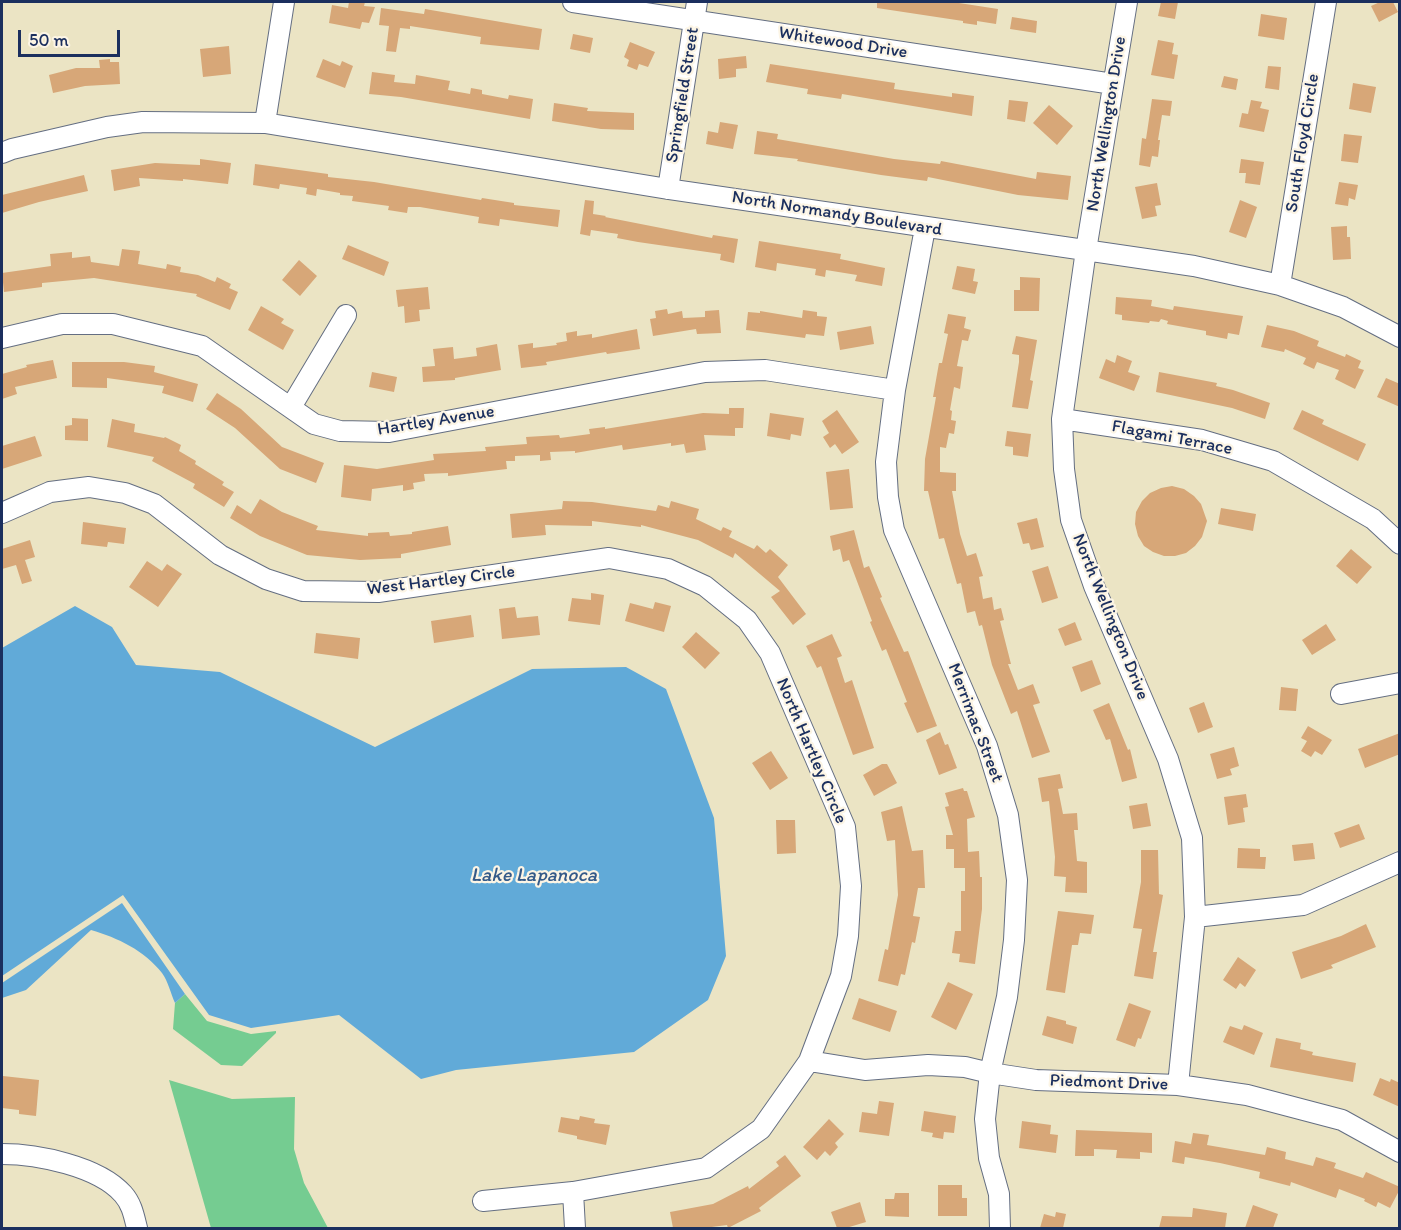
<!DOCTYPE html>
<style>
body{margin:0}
#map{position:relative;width:1401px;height:1230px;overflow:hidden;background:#ebe4c4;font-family:Itim,sans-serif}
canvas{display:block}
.frame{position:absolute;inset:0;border:3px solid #1b2f5e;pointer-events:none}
.scale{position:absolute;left:18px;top:30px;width:102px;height:27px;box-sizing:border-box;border:3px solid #1b2f5e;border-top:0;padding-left:8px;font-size:18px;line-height:21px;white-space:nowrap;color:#1b2f5e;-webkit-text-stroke:4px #fcf5e5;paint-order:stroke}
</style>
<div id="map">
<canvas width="1401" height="1230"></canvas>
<div class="frame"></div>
<div class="scale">50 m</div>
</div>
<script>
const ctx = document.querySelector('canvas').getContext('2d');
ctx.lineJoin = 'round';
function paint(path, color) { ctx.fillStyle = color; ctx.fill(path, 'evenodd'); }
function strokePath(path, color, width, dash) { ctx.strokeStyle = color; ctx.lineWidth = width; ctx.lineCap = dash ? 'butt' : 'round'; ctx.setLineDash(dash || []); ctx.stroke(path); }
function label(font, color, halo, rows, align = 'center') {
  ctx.font = font + ' Itim,sans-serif'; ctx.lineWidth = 4.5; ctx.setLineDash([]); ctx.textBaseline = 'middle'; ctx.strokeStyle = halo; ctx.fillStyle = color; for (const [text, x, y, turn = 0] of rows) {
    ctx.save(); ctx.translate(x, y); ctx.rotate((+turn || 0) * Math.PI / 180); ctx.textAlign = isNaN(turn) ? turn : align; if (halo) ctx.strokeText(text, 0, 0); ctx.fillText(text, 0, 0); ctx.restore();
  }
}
paint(new Path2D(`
 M185,994L207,1021L251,1034L276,1031V1033L242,1066L221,1065L173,1029L175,1003Z
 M169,1080L232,1099L295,1097L294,1149L304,1183L328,1228H211Z`), '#75cc91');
paint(new Path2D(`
 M75,606L112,627L136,665L220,672L375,747L532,669L626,667L666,689L714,818L726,956L708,1000L634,1052L456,1070L421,1079L339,1015L251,1028L209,1015L123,895L2,976V648Z
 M122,903L185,994L175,1003C171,994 168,981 162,973C144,950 118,938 91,930L26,990L2,998V983Z`), '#61aad8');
paint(new Path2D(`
 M349,2H365L364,6L375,7L369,23L362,22L360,29L329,23L332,5L348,8Z
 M877,2H959V3L998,9L996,24L977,21V25L963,23V21L877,8Z
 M1161,2H1178L1175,19L1158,16Z
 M1380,2H1393L1398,12L1379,22L1371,6Z
 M381,8L424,14L425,9L542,29L539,50L480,44L481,37L410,26V29L400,28L396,52L386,51L389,26L379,25Z
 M1261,14L1287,18L1284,40L1258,36Z
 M1012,17L1037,21L1036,33L1010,29Z
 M573,34L593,38L590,53L570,49Z
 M1158,40L1174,43L1172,54L1178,55L1174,79L1151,75Z
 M630,42L655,52L648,67L639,64L637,70L627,66L629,60L624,57Z
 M229,46L231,74L203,77L200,49Z
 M746,56L747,68L736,69V77L719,79L718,59Z
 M110,59V62H119L120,84L85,86L53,93L49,75L76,68H100L99,60Z
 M323,59L340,66L342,61L353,66L345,88L316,77Z
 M770,64L895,83L894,89L952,97V93L974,96L972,116L842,94L841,99L807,94L808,89L766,82Z
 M1268,66L1281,67L1279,90L1265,88Z
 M372,72L395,75L394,82L415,84L416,75L450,81L448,90L470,94L471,88L482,90V94L508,99L509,95L533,99L530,119L401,97L369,94Z
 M1224,76L1238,79L1236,90L1221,87Z
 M1353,83L1376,87L1371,113L1349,109Z
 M1152,99L1172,101L1170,116L1162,115L1158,140H1160L1158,157L1152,156L1150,167L1139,165L1142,138L1146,139Z
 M1009,100L1028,102L1025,122L1007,119Z
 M1251,100L1262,102L1260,108L1269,110L1264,132L1239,127L1242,113L1248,114Z
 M554,103L588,108L587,111L634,113V130L601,129L552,121Z
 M1049,105L1073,126L1057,145L1033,123Z
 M720,122L738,125L733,149L706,144L708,131L718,133Z
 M757,131L778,134L777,139L894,159L940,164L941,161L1036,179L1037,172L1071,176L1068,200L1018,195L928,177L927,181L881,175L797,161L798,159L754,154Z
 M1344,134L1362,136L1358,163L1341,161Z
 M200,159L231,163L228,184L183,179V181L139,178L140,186L114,191L111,170L155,163L200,165Z
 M1241,159L1264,162L1260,185L1245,183L1246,173H1239Z
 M255,164L328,174V177L374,182L481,200L482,198L514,203V205L560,210L558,227L500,219L499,226L478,223L479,217L420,207H408L407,213L388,210L389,206L352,201L353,196L340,195V193L317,189L316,196L306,194L307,188L280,184L279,189L253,185Z
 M84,175L88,191L39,202L2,213V195Z
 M1339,182L1358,185L1355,200L1349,198L1348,206L1335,204Z
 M1157,183L1161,205L1155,206L1157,216L1142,219L1135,187Z
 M585,200L594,201L593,214L606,216L605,217L712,238L713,235L738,239L734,263L720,260L721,254L638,242L617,238L618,234L591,230L590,236L580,234Z
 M1240,200L1257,207L1246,238L1229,232Z
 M1347,226V237H1350L1351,259L1333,260L1331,227Z
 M759,241L841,254L840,259L885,268L882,286L855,281L857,275L826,270L825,277L815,275L816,269L777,263L776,271L755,267Z
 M348,245L389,262L384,276L342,259Z
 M122,249L140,251L138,264L166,269L167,264L181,267L180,272L198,275L215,282L217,277L231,284L229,288L238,292L230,310L196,296L197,294L94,278L42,283V287L4,292L2,273L51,266L50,254L72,252V258L90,256L91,262L119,266Z
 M299,260L317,276L300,296L282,280Z
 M957,266L975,269L973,281L978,282L975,294L952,289Z
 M1020,277L1040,278L1039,311H1014V290H1020Z
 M428,287L430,309L419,310L420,321L405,323L404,306L398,307L396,290Z
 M1116,297L1152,300L1151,306L1173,310L1174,306L1243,316L1239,335L1228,333L1227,339L1206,335V331L1167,324L1168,321L1161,319L1159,322L1150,321L1149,323L1122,320V315L1115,314Z
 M261,306L284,319L281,323L294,330L283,350L248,330Z
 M667,309L668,314L682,311L683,318L705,317V311L719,310L721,333L697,334L696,329L653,336L650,319L656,318L655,311Z
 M803,310L817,312V316L827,317L824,336L806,334L805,338L746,330L748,312L760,313V311L802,318Z
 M948,314L966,317L964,328L971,330L968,341L962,340L957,366L963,367L960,389L954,387L950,410L952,411L951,420L956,421L954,434L949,433L946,448L940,447V472L956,473V491H952L960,534L967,556L976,553L983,576L979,577L983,599L992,597L994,610L1001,608L1004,620L1000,621L1011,664H1008L1018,690L1033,684L1040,703L1033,705L1050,752L1032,758L1017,711L1011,714L992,665L982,625L979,626L975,611L967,613L961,583L957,584L944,538L939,539L928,491H924L925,459L936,397H933L939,363H942L948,334L944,333Z
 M1267,325L1294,331L1319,341L1317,346L1345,357L1346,354L1361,361L1358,368L1364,370L1355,389L1335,379L1339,370L1317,362L1314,369L1303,364L1306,358L1285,349L1284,352L1261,347Z
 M871,326L874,344L840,350L837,332Z
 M637,329L640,349L607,354L606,352L546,362L547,365L521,368L518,345L533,343V348L557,345L556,343L567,341L566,333L577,331V336L592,334V338Z
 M1016,336L1037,340L1030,380L1033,381L1028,409L1012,407L1019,362V355L1012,354Z
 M497,344L501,370L455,378V380L423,382L422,367L435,366L433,349L453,347L454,359L477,356L476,348Z
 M1117,355L1132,361L1128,372L1140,376L1134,391L1099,378L1106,359L1115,363Z
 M53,360L57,378L15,387L17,394L2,399V374L27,367L26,365Z
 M72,362H124L155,366L154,372L198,384L193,402L162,393L164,386L107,378V388L72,387Z
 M372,372L397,377L394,392L369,387Z
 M1159,372L1217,383L1216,386L1233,390L1270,403L1265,419L1232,408L1156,392Z
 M1386,378L1400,384V407L1377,397Z
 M217,393L241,409L282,447L324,463L316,483L280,469L235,428L206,409Z
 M729,408H744L743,428H735V436L704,435L706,450L686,453L684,444L671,446V443L623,450L622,445L575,453V451L550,452L551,460L540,461V455L515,456V461H506L507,469L448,476V473L424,474L425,481L413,483L414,489L403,491V485L372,489L371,501L341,497L344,465L377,469L434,460L433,454L486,451L485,447L527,444L526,437L559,435L560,438L590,434L589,429L605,427V429L703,413L729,414Z
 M837,410L859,442L842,454L835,444L830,448L823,437L829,433L822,421Z
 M1302,410L1324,420L1322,424L1366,444L1358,461L1293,429Z
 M770,413L804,418L801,436L791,434L790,440L767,436Z
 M72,418L88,419V441L65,440V426L72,425Z
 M112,419L135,424L134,432L164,438L165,437L181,445L179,451L196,461L195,464L224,482L222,485L234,492L224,507L193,488L195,484L152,461L154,457L107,447Z
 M1007,431L1031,434L1028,457L1013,455V447L1005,446Z
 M35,436L42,456L2,469V446Z
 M849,469L853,508L830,510L826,472Z
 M1172,486L1184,489L1194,496L1201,504L1207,521L1202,537L1195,546L1186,553L1175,556H1164L1153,552L1144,546L1138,536L1135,524L1136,512L1142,501L1150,493L1161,488Z
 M260,499L282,512L318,526L316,530L368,536V533L389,532L390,536L412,534V532L448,526L451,545L401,554V558L360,560L307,555L260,536L230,518L237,505L251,514Z
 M563,501L592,502L656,511L658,505L669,508L671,501L699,509L696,519L721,531L723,527L732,531L729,537L754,549L757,545L766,553L770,549L788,565L778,577L806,614L793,625L771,597L780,591L735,553L733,558L698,540L641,525V527L592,521V526L545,525L546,535L512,538L510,514L562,509Z
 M1221,508L1256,514L1253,531L1218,524Z
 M1037,518L1044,547L1031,550L1029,543L1023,544L1017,523Z
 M83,522L126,528L124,544L108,542L107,547L81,544Z
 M854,530L864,568L869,566L882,597L880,598L904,652L908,651L937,726L917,733L904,703L907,702L886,649L882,651L870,622L872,621L849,560L843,562L840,549L833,551L830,536Z
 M30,540L35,557L25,560L32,581L22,584L16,565L2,569V549Z
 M1351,549L1372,567L1357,584L1336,566Z
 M147,561L162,571L167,564L182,574L158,607L129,587Z
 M1048,566L1058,598L1042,603L1032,571Z
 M591,593L604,595L600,625L568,621L572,598L591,600Z
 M655,602L671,606L664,632L625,621L630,603L653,609Z
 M515,607L517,618L538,616L540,635L502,639L499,609Z
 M471,615L474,637L434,643L431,621Z
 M1075,622L1082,640L1065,646L1058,629Z
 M1326,624L1336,640L1312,655L1302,640Z
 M696,632L720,653L705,669L682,647Z
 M316,633L360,638L358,659L314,653Z
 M832,634L842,656L837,658L845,683L852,680L874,748L853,755L821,666L817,668L806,646Z
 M1092,660L1101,684L1081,692L1072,667Z
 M1281,687L1298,689L1296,711L1279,710Z
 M1204,702L1213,727L1198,733L1189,708Z
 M1109,703L1128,750L1130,749L1137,778L1122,782L1110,739L1106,740L1093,710Z
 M1308,726L1332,740L1322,755L1315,751L1311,757L1301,751L1307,741L1301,738Z
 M940,732L945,745L948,744L957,768L939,775L926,740Z
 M1400,733V754L1365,768L1358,749Z
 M1234,747L1239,766L1230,769L1232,775L1217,779L1210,754Z
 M771,751L788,778L770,790L752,763Z
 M882,764H887L897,783L874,796L863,775Z
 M1060,774L1063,788L1058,789L1063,814L1077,813L1078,830H1074L1077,861L1087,862V893L1065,892L1066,877L1054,876L1055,857L1049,801L1042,802L1038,778Z
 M963,788L964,791H967L975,817L967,819L968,852L979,851L980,877H982V909L975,964L959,962L960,954L952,953L955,931H961V891H965V868H954V849H946V835H953L945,807L949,806L945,793Z
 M1246,794L1248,807L1243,808L1245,822L1228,825L1224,797Z
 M1147,803L1151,826L1133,829L1129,806Z
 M902,806L912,851L923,850L925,888H918L913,916L920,917L915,943L912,942L905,975L901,974L898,986L878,981L885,949L888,950L898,895L895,840L887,841L881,812Z
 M776,820H795L796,853L777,854Z
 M1359,824L1365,839L1340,848L1334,833Z
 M1313,843L1315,859L1294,861L1292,845Z
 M1238,848L1260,849V857H1266L1265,869L1237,868Z
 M1141,850H1158L1159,894L1163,895L1153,952H1157L1153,979L1134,976L1142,929L1133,928L1141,882Z
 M1058,911L1094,915L1091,934L1080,933L1078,945H1072L1065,993L1046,990Z
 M1366,924L1376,947L1331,965L1333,968L1301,979L1292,952L1341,936Z
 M1238,957L1256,970L1245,987L1240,983L1236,989L1223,980Z
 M948,982L973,994L956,1030L931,1017Z
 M859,998L897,1011L890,1032L852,1019Z
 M1129,1003L1151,1011L1141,1039L1138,1038L1135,1047L1116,1040Z
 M1047,1016L1066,1021V1024L1077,1027L1073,1044L1042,1035Z
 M1244,1025L1263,1033L1254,1055L1223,1042L1230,1026L1242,1030Z
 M1276,1038L1301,1043L1300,1049L1313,1052L1312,1055L1356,1063L1353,1082L1270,1067Z
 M3,1076L39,1080L36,1116L19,1114V1110L2,1108Z
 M1380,1078L1390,1082L1391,1079L1400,1083V1107L1373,1095Z
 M879,1101L894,1103L889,1136L859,1132L862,1112L877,1114Z
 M924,1111L956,1116L954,1133L944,1132L943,1139L932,1137L933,1133L921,1131Z
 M580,1116L595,1119L594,1123L610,1125L606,1145L577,1139V1136L558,1132L561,1117L579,1120Z
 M829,1119L844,1134L835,1143L838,1147L830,1156L825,1151L817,1160L803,1147Z
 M1022,1121L1051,1125L1050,1134L1058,1135L1056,1153L1019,1148Z
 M1076,1130L1152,1133V1153L1140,1152V1159L1116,1158L1117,1150L1094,1149V1156H1075Z
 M1193,1133L1209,1135L1207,1145L1265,1155L1267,1147L1286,1152L1285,1159L1313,1166L1316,1157L1336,1163L1334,1168L1363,1178L1366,1172L1400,1187V1189L1390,1208L1378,1202L1376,1207L1364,1201L1365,1199L1339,1189L1336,1198L1291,1182L1290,1186L1259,1178L1260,1172L1220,1163L1185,1157L1184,1164L1172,1162L1175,1141L1191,1144Z
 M785,1155L801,1176L759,1208L761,1211L728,1228L727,1225L704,1228H673L670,1212L713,1204L748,1186L749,1189L779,1166L776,1162Z
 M938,1185H962V1198H967V1216H938Z
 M895,1193H909V1217L885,1216V1199H894Z
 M860,1202L866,1222L846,1228H837L831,1212Z
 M1253,1205L1278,1214L1273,1228H1245Z
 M1193,1208L1227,1213L1225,1228H1159L1162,1216L1192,1217Z
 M1056,1212L1066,1214L1063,1228H1040L1044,1214L1055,1217Z`), '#d7a778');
const minor = new Path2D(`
 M573,2L1113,84
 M1127,2L1086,250L1062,419L1064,469L1071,520L1094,586L1168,759L1192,838L1195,917L1178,1085
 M265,123L284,2
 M2,153L12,149L107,127L143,122L265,123L668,189L1194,266L1280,285L1343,307L1400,337
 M668,189L697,2
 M925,228L895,390L886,462L888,497L894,530L987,746L1008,815L1017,880L1014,940L1007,997L990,1073L985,1119L989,1158L999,1194L1000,1228
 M1280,285L1326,2
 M2,338L62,324H113L202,346L314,424L340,431L389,432L705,372L765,370L895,390
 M291,407L346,315
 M1062,419L1202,440L1273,461L1373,519L1400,544
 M2,513L50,492L89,487L125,493L154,504L220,555L266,579L303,591L378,592L609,558L668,569L705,586L747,620L770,653L845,827L851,886L848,936L841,976L809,1061L761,1129L706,1168L573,1192L483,1201
 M1341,694L1400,683
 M1195,917L1303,905L1400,862
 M809,1061L865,1070L928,1065L965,1067L990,1073L1036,1080L1178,1085L1247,1095L1342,1120L1400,1152
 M2,1154C37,1154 98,1166 123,1194C132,1204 134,1216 137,1228
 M573,1192L575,1228`);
strokePath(minor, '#646e82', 22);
strokePath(minor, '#fff', 20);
label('18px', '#1b2f5e', '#fcf5e5', [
 ["Whitewood Drive",843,43,9],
 ["Springfield Street",683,95,-81],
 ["North Wellington Drive",1107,124,-81],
 ["South Floyd Circle",1303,143,-81],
 ["North Normandy Boulevard",837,214,9],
 ["Hartley Avenue",436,421,-9],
 ["Flagami Terrace",1172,438,11],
 ["West Hartley Circle",441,581,-7],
 ["North Wellington Drive",1110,617,68],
 ["Merrimac Street",975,723,69],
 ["North Hartley Circle",811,751,67],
 ["Piedmont Drive",1109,1083,2]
]);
label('italic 20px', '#345a89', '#fcf5e5', [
 ["Lake Lapanoca",534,876]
]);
</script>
